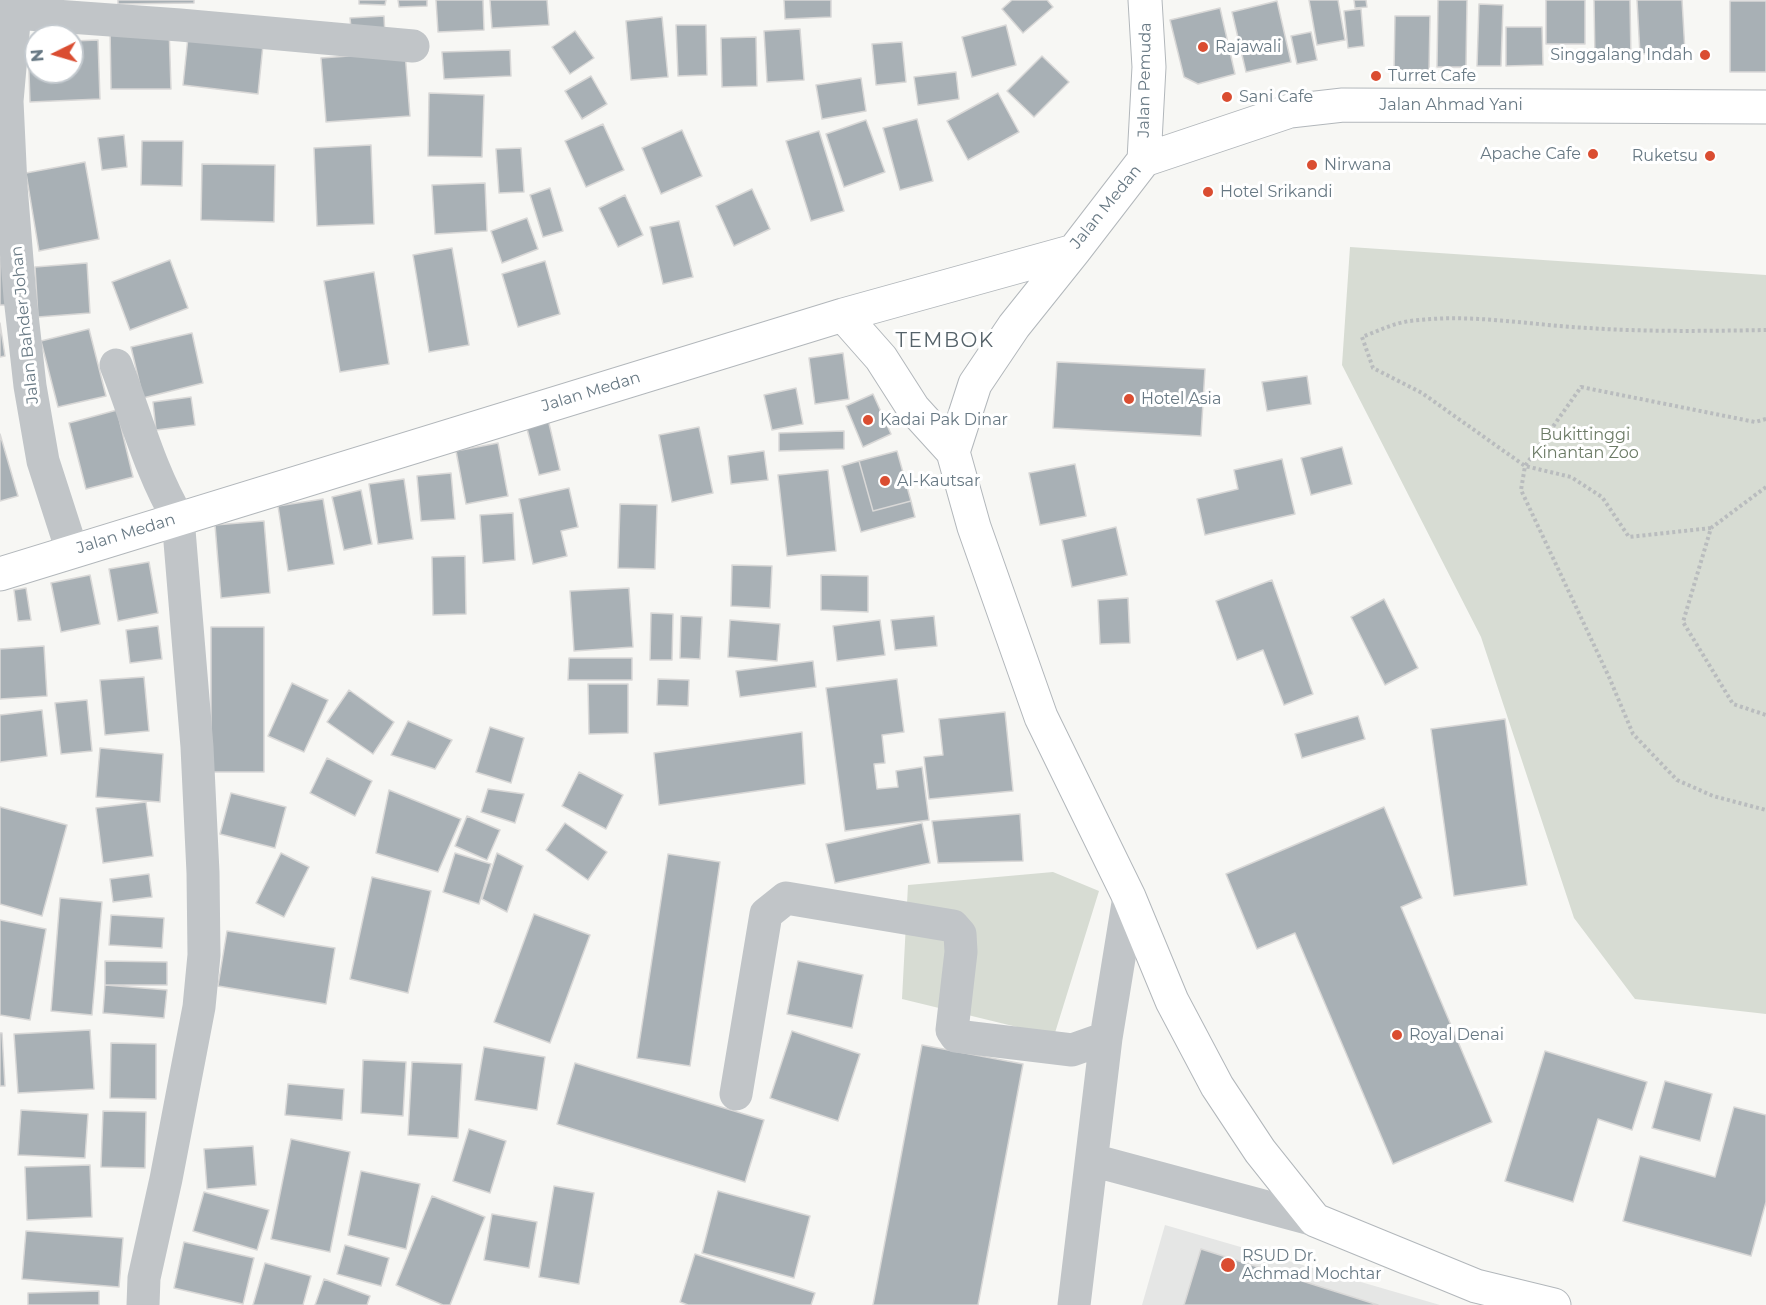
<!DOCTYPE html>
<style>
body{margin:0}
#map{position:relative;width:1766px;height:1305px;overflow:hidden;background:#f7f7f4;font-family:Montserrat,sans-serif}
canvas{display:block}
.north{position:absolute;left:24px;top:24px;width:60px;height:60px;box-sizing:border-box;background:#fff;border:2px solid #c3c9ce;border-radius:50%;rotate:265deg;font-size:16px;font-weight:700;line-height:24px;text-align:center;color:#687984}
.north::after{content:'';display:block;margin:auto;width:21px;height:27px;background:#da4d31;clip-path:polygon(50% 0,100% 100%,50% 72%,0 100%)}
</style>
<div id="map">
<canvas width="1766" height="1305"></canvas>
<div class="north">N</div>
</div>
<script>
const ctx = document.querySelector('canvas').getContext('2d');
ctx.lineJoin = 'round';
function paint(path, color) { ctx.fillStyle = color; ctx.fill(path, 'evenodd'); }
function strokePath(path, color, width, dash) { ctx.strokeStyle = color; ctx.lineWidth = width; ctx.lineCap = dash ? 'butt' : 'round'; ctx.setLineDash(dash || []); ctx.stroke(path); }
function label(font, color, halo, rows, align = 'center') {
  ctx.font = font + ' Montserrat,sans-serif'; ctx.lineWidth = 6; ctx.setLineDash([]); ctx.textBaseline = 'middle'; ctx.strokeStyle = halo; ctx.fillStyle = color; for (const [text, x, y, turn = 0] of rows) {
    ctx.save(); ctx.translate(x, y); ctx.rotate((+turn || 0) * Math.PI / 180); ctx.textAlign = isNaN(turn) ? turn : align; if (halo) ctx.strokeText(text, 0, 0); ctx.fillText(text, 0, 0); ctx.restore();
  }
}
paint(new Path2D(`
 M1165,1225L1440,1305H1142Z`), '#e5e6e5');
paint(new Path2D(`
 M1350,247L1766,275V1014L1635,999L1574,918L1481,637L1342,365Z
 M1053,872L1099,891L1054,1036L902,999L908,885Z`), '#d7dcd3');
const building = new Path2D(`
 M118,0H194V3L118,4Z
 M359,0H386L385,5L359,4Z
 M398,0H427V6L399,7Z
 M436,0H483L484,30L438,32Z
 M490,0H547L549,25L492,28Z
 M784,0H831V17L785,19Z
 M1012,0H1047L1053,7L1023,33L1002,9Z
 M1309,0H1338L1345,40L1317,45Z
 M1354,0H1366L1367,7L1355,8Z
 M1438,0H1467L1466,67H1437Z
 M1546,0H1585V44H1546Z
 M1594,0H1630L1631,61H1595Z
 M1637,0H1682L1685,52L1640,54Z
 M1277,1L1291,62L1246,72L1232,12Z
 M1730,1H1766V72H1730Z
 M1479,4L1503,5L1501,66H1477Z
 M1220,8L1235,74L1198,84L1184,77L1170,20Z
 M1361,9L1364,46L1348,48L1344,11Z
 M384,16L385,36L352,38L350,18Z
 M1395,16H1430L1429,73L1394,72Z
 M662,17L668,77L631,80L626,21Z
 M676,25H706L707,75L678,76Z
 M1006,25L1016,65L972,77L962,37Z
 M110,26H169L171,89H111Z
 M1506,27H1542L1543,65L1506,66Z
 M800,29L804,80L767,82L764,31Z
 M575,31L594,58L570,74L552,47Z
 M1311,32L1317,60L1297,64L1291,36Z
 M188,37L263,45L258,94L183,85Z
 M756,37L757,86L722,87L721,38Z
 M98,40L100,99L30,102L28,43H36V72H72V41Z
 M902,42L906,82L876,85L872,44Z
 M510,50L511,76L444,79L442,52Z
 M405,52L410,116L326,122L321,58Z
 M1042,56L1069,82L1034,117L1007,91Z
 M956,72L959,99L918,105L914,77Z
 M591,76L607,104L582,119L565,91Z
 M861,78L866,111L822,119L816,85Z
 M429,93L484,95L482,157L428,156Z
 M998,93L1019,132L968,160L947,121Z
 M917,119L933,181L900,190L883,128Z
 M866,120L885,172L844,187L826,134Z
 M603,124L624,170L586,187L565,141Z
 M682,130L702,176L661,194L642,148Z
 M819,131L844,211L811,221L786,141Z
 M124,135L127,167L102,170L98,138Z
 M142,141H183L182,186L141,185Z
 M371,145L374,224L317,226L314,148Z
 M521,148L524,192L499,193L496,149Z
 M85,162L99,239L39,251L26,173Z
 M202,164L275,165L274,222L201,220Z
 M485,183L487,231L435,234L432,185Z
 M550,188L563,231L543,237L530,195Z
 M752,189L770,229L734,246L716,206Z
 M625,195L643,235L618,247L599,208Z
 M527,218L538,249L502,263L491,231Z
 M679,221L693,277L663,284L650,227Z
 M452,248L469,345L429,352L413,255Z
 M0,249L10,305H0Z
 M170,260L188,308L130,330L112,282Z
 M545,261L560,314L518,327L502,274Z
 M87,263L90,313L38,317L35,267Z
 M374,272L389,364L340,372L324,281Z
 M0,323L5,356L0,357Z
 M89,329L106,396L58,407L41,341Z
 M192,333L203,383L143,398L131,347Z
 M843,353L849,399L815,404L809,358Z
 M1057,362L1205,369L1201,436L1053,428Z
 M1307,376L1311,404L1267,411L1262,382Z
 M796,388L803,424L772,430L764,395Z
 M873,394L891,434L863,447L846,406Z
 M191,397L195,425L156,430L153,402Z
 M117,410L133,477L86,489L69,423Z
 M547,415L560,470L539,475L525,421Z
 M699,427L713,493L672,502L659,435Z
 M844,431V449L779,451V433Z
 M0,434L18,496L0,501Z
 M498,443L508,496L466,504L456,451Z
 M1342,447L1352,484L1311,495L1301,458Z
 M764,451L768,480L731,484L728,456Z
 M897,451L911,501L873,511L859,461Z
 M1282,459L1295,514L1205,535L1197,499L1238,489L1234,470Z
 M859,461L873,511L911,501L915,517L861,532L842,466Z
 M1075,464L1086,516L1040,525L1029,473Z
 M828,470L836,551L787,556L778,475Z
 M451,473L455,519L421,521L417,476Z
 M404,479L413,539L378,544L369,484Z
 M569,488L578,527L561,531L567,556L533,564L519,499Z
 M361,490L372,544L344,550L332,497Z
 M323,499L334,564L288,571L278,506Z
 M620,504L657,505L655,569L618,568Z
 M513,513L515,560L483,563L480,515Z
 M264,521L270,593L221,598L215,525Z
 M1116,527L1127,575L1072,587L1062,540Z
 M465,556L466,614L433,615L432,557Z
 M149,562L158,613L118,621L109,569Z
 M732,565L772,566L770,608L731,606Z
 M90,575L100,624L61,632L51,583Z
 M821,575L868,576V612L821,610Z
 M1272,580L1313,694L1284,705L1263,650L1237,660L1216,601Z
 M26,588L31,620L18,621L14,590Z
 M629,588L633,647L574,651L570,591Z
 M1128,598L1130,643L1100,644L1098,600Z
 M1384,599L1418,668L1385,685L1351,617Z
 M651,613L673,614L672,660H650Z
 M681,616L702,617L700,659L680,658Z
 M934,616L937,646L895,650L891,620Z
 M730,620L780,624L777,661L728,657Z
 M880,620L885,655L837,661L833,626Z
 M158,626L162,659L130,663L126,630Z
 M211,627H264V772H211Z
 M44,646L47,696L0,699V649Z
 M569,658H632V680H568Z
 M813,661L816,687L740,697L736,671Z
 M144,677L149,731L105,735L100,680Z
 M658,679L689,680L688,706L657,705Z
 M897,679L904,732L882,735L885,763L874,764L877,789L898,787L896,771L922,767L929,820L845,831L826,688Z
 M292,683L328,700L304,752L268,736Z
 M588,684H628V733L589,734Z
 M349,690L394,722L373,754L327,722Z
 M87,700L92,751L61,754L55,703Z
 M42,710L47,756L0,762V715Z
 M1005,712L1013,791L929,799L924,757L943,755L939,719Z
 M1358,716L1365,739L1302,758L1295,734Z
 M1505,719L1527,885L1454,896L1431,729Z
 M408,721L452,740L435,769L391,755Z
 M490,727L524,738L511,783L476,772Z
 M802,732L805,784L659,805L654,753Z
 M100,748L163,754L160,802L96,797Z
 M327,758L372,781L355,816L310,793Z
 M579,772L623,795L606,829L562,806Z
 M488,789L524,794L515,823L481,812Z
 M389,790L461,819L438,872L376,853Z
 M231,793L286,807L275,848L220,834Z
 M146,802L153,856L103,863L96,808Z
 M0,807L67,825L42,916L0,904Z
 M1384,807L1422,898L1401,907L1492,1122L1393,1164L1295,933L1257,949L1226,874Z
 M1020,814L1023,861L938,863L932,821Z
 M467,816L500,830L487,860L455,846Z
 M565,823L607,852L588,880L546,850Z
 M922,823L930,863L835,883L826,844Z
 M281,853L309,867L284,917L256,903Z
 M455,853L491,864L479,904L443,892Z
 M497,853L523,866L507,912L482,899Z
 M668,854L720,862L690,1066L637,1058Z
 M149,874L152,897L113,902L110,879Z
 M372,877L431,891L408,993L350,979Z
 M60,898L102,902L92,1015L51,1011Z
 M534,914L590,935L550,1043L494,1022Z
 M111,915L164,918L162,948L109,945Z
 M0,920L46,929L30,1020L0,1015Z
 M227,931L335,948L326,1004L218,986Z
 M105,961L167,962V985H105Z
 M798,961L863,975L852,1028L787,1014Z
 M105,985L167,990L164,1018L103,1013Z
 M90,1030L94,1089L18,1093L14,1034Z
 M792,1031L860,1054L838,1121L770,1098Z
 M0,1033H2L5,1086H0Z
 M111,1043L156,1044V1099L110,1098Z
 M922,1045L1023,1064L978,1305H873Z
 M484,1047L545,1057L537,1110L475,1100Z
 M1545,1051L1647,1082L1632,1130L1598,1119L1573,1202L1505,1181Z
 M363,1060L406,1062L403,1116L361,1113Z
 M412,1062L462,1064L458,1138L408,1135Z
 M575,1063L764,1120L745,1182L557,1124Z
 M1665,1081L1712,1094L1700,1141L1652,1128Z
 M288,1084L344,1089L342,1120L285,1115Z
 M1734,1107L1766,1115V1202L1751,1256L1623,1221L1640,1156L1715,1177Z
 M21,1110L88,1114L85,1158L18,1155Z
 M103,1111L146,1112L145,1168L101,1167Z
 M469,1129L506,1141L490,1193L453,1181Z
 M291,1139L350,1152L330,1252L271,1239Z
 M253,1146L256,1185L207,1189L204,1149Z
 M90,1165L92,1217L27,1220L25,1167Z
 M361,1171L420,1184L406,1249L348,1235Z
 M554,1186L594,1193L579,1284L539,1277Z
 M718,1191L810,1216L794,1278L702,1253Z
 M204,1192L269,1210L257,1250L193,1231Z
 M432,1196L485,1217L450,1305H443L396,1285Z
 M492,1214L537,1222L529,1268L484,1260Z
 M26,1231L123,1238L119,1287L22,1279Z
 M184,1242L254,1258L243,1304L174,1288Z
 M345,1245L389,1258L381,1286L337,1274Z
 M1201,1249L1378,1305H1184Z
 M695,1254L815,1293L811,1305H688L680,1302Z
 M265,1263L311,1276L303,1305H253Z
 M324,1279L370,1296L367,1305H315Z
 M99,1291V1305H28V1293Z`);
paint(building, '#a8b0b5');
strokePath(building, '#d9d8d7', 1.5);
const major = new Path2D(`
 M1144,160L1290,111L1343,105L1766,107
 M1144,160L1149,67L1145,0
 M843,315L881,358L913,408L953,452L974,527L1041,717L1129,897L1172,1001L1217,1086L1260,1151L1315,1220L1476,1286L1554,1305
 M953,452L975,384L1014,326L1074,251
 M0,574L843,315L1074,251L1144,160`);
strokePath(major, '#b2b7bb', 35);
strokePath(new Path2D(`
 M1766,419L1755,422L1581,387L1525,466L1521,490L1609,677L1633,734L1677,780L1713,796L1766,810
 M1766,487L1711,528L1683,622L1733,704L1766,715
 M1711,528L1629,537L1602,497L1571,477L1525,466L1422,393L1373,368L1362,337C1378,331 1394,323 1410,321C1470,313 1529,325 1588,328C1647,332 1707,331 1766,330`), '#b9bcbe', 4, [3, 3]);
strokePath(new Path2D(`
 M16,0L7,101L11,186L20,297L30,386L43,461L72,551
 M14,13L180,25L413,46
 M116,365C136,416 150,471 178,518L197,747L203,873L204,955L199,1007L166,1179L144,1278L143,1305
 M736,1094L766,914L786,898L953,926L960,934L961,952L952,1030L956,1036L1072,1050L1106,1038
 M1092,1160L1315,1220
 M1074,1305L1106,1038L1129,897`), '#c1c5c8', 33);
strokePath(major, '#fff', 33);
for (const [x, y, r, color] of [
 [1203,47,6,"#da4d31"],
 [1705,55,6,"#da4d31"],
 [1376,76,6,"#da4d31"],
 [1227,97,6,"#da4d31"],
 [1593,154,6,"#da4d31"],
 [1710,156,6,"#da4d31"],
 [1312,165,6,"#da4d31"],
 [1208,192,6,"#da4d31"],
 [1129,399,6,"#da4d31"],
 [868,420,6,"#da4d31"],
 [885,481,6,"#da4d31"],
 [1397,1035,6,"#da4d31"],
 [1228,1265,8,"#da4d31"]
]) { const dot = new Path2D(); dot.arc(x, y, r, 0, 2 * Math.PI); ctx.fillStyle = color; ctx.fill(dot); strokePath(dot, '#fff', 2); }
label('16px', '#687984', '#fff', [
 ["Rajawali",1215,47],
 ["Singgalang Indah",1693,55,"right"],
 ["Turret Cafe",1388,76],
 ["Sani Cafe",1239,97],
 ["Apache Cafe",1581,154,"right"],
 ["Ruketsu",1698,156,"right"],
 ["Nirwana",1324,165],
 ["Hotel Srikandi",1220,192],
 ["Hotel Asia",1141,399],
 ["Kadai Pak Dinar",880,420],
 ["Al-Kautsar",897,481],
 ["Royal Denai",1409,1035],
 ["RSUD Dr.",1242,1256],
 ["Achmad Mochtar",1242,1274]
], 'left');
label('16px', '#687984', '#fff', [
 ["Jalan Pemuda",1145,80,-89],
 ["Jalan Ahmad Yani",1451,105],
 ["Jalan Medan",1106,207,-51],
 ["Jalan Bahder Johan",25,325,-96],
 ["Jalan Medan",591,392,-17],
 ["Jalan Medan",126,534,-17]
]);
label('16px', '#6c7b66', '#fff', [
 ["Bukittinggi",1585,435],
 ["Kinantan Zoo",1585,453]
]);
ctx.letterSpacing = '1.5px';
label('20px', '#556269', '#fff', [
 ["TEMBOK",945,341]
]);
ctx.letterSpacing = '0px';
</script>
